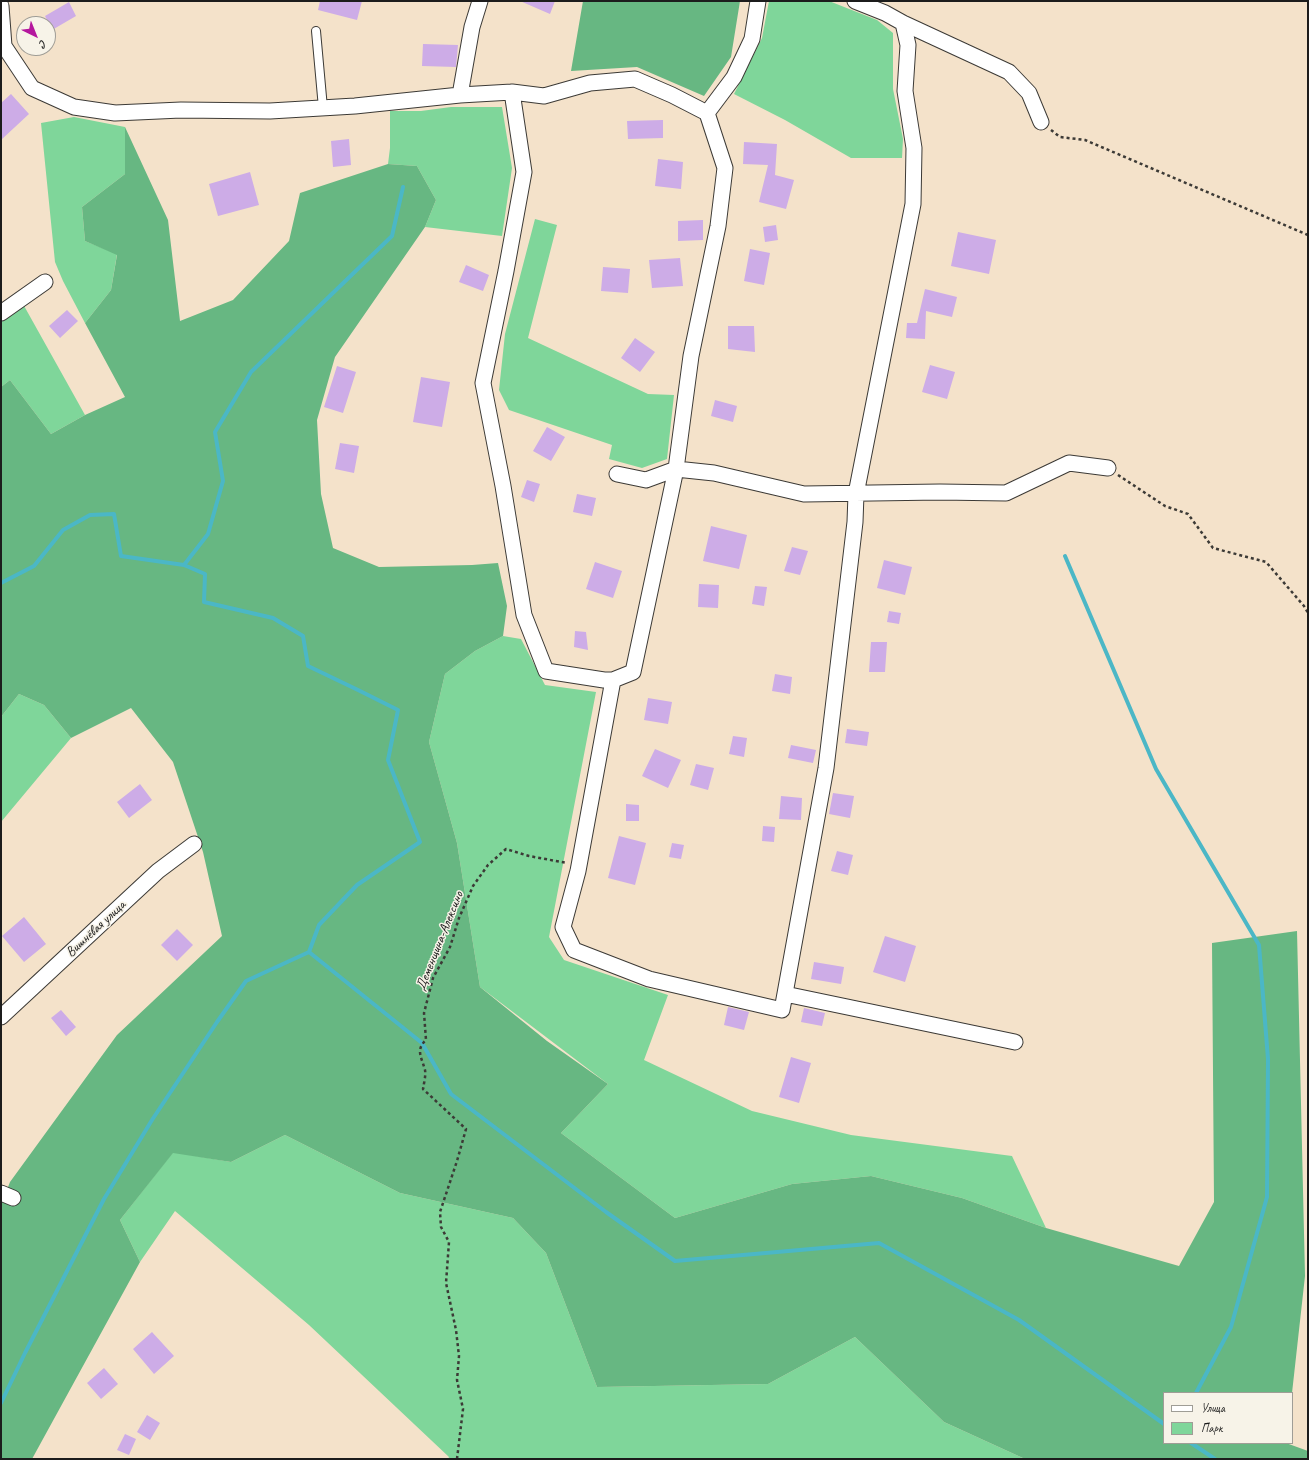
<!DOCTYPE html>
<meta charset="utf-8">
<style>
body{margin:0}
#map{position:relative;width:1309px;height:1460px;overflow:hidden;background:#f4e2ca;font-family:Caveat,sans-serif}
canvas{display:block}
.frame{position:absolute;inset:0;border:2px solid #1c1c1c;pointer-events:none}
.legend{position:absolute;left:1163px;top:1392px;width:130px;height:52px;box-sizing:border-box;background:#f7f3e8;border:1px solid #9f9d96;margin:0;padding:5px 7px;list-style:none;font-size:12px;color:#1c1c1c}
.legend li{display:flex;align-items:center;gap:8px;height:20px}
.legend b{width:20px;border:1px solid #9f9d96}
.north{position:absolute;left:16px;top:16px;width:40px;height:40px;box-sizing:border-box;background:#f7f3e8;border:1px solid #9f9d96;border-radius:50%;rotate:137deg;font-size:11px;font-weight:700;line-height:16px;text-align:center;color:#1c1c1c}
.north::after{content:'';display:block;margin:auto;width:14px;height:18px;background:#b5179e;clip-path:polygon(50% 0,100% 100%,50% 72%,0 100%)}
</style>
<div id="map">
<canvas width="1309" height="1460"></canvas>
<div class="frame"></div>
<ul class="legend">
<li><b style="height:5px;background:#fff"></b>Улица</li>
<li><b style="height:11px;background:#7fd69a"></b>Парк</li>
</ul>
<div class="north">С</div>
</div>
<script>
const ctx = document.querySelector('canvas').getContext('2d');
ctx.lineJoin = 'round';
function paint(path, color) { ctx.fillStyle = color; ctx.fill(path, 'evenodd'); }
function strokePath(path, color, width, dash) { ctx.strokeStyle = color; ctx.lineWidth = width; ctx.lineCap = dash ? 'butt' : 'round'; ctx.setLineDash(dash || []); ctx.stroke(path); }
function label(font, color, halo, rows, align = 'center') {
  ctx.font = font + ' Caveat,sans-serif'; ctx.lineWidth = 3; ctx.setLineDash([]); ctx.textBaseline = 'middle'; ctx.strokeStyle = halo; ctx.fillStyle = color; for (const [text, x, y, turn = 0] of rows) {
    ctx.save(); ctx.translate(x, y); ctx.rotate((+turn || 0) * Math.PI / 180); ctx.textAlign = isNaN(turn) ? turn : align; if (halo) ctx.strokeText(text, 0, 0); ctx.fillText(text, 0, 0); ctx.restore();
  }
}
paint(new Path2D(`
 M769,1H829L877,20L893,33V89L903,139L902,158H851L785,120L734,94L762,38Z
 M451,107H502L512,168L502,236L425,227L436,200L417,166L388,164L390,148V111H421Z
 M74,117L125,127V174L82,207L85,241L117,254L111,290L85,323L63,281L55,262L41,123Z
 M535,219L557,225L528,338L648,394L674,395L667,459L642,468L609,459L612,445L509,410L499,390L505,334Z
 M23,304L85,415L51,434L10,380L1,387V322Z
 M503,636L521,639L545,685L596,692L549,937L564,960L668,995L644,1060L752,1111L851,1135L1012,1156L1046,1228L962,1198L871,1176L792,1184L675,1218L561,1133L608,1084L480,987L457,843L429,742L445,674L475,651Z
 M19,694L44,705L71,738L1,822V717Z
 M285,1135L400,1193L513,1218L546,1253L597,1387L768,1384L855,1337L944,1422L1025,1459H448L449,1457L309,1325L175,1211L140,1262L120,1220L173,1152L231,1162Z`), '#7fd69a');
paint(new Path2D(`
 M583,1H740L731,57L704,96L637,67L571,71Z
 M125,127L168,220L180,321L233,300L289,241L300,193L388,164L417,166L436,200L425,227L335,357L317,420L321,494L333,548L379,567L472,565L498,563L507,606L503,636L475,651L445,674L429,742L457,843L480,987L547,1041L608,1084L561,1133L675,1218L792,1184L871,1176L962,1198L1046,1228L1179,1266L1214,1202L1212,943L1297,931L1305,1276L1292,1393H1164V1443H1286L1308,1451V1459H1025L944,1422L855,1337L768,1384L597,1387L546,1253L513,1218L400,1193L285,1135L231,1162L173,1153L120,1220L140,1262L32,1459H1V1205L10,1182L117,1035L222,936L203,852L173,762L131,708L71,738L44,705L19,694L1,717V387L10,380L51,434L85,415L125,397L85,323L111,290L117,255L85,241L82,207L125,174Z`), '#67b782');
strokePath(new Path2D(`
 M1065,556L1156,769L1259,945L1268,1059L1267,1197L1231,1327L1196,1393
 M184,565L208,534L223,481L215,432L251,372L392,236L403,187
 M1,583L34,566L63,530L90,515L114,514L121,556L184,565L205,574L204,602L273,618L303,636L308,666L358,690L398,710L388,760L420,842L357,885L319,925L309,952L422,1043L451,1094L606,1212L675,1261L879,1243L1019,1320L1164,1424
 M1,1403L25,1353L104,1199L152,1120L217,1022L246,981L309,952
 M1191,1443L1215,1459`), '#4bb7c6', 4);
paint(new Path2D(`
 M320,1H362L357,20L318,10Z
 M520,1H555L550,14Z
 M69,2L76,16L52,30L45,16Z
 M423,44L458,45L456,67L422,66Z
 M11,94L29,114L1,140V103Z
 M663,120V138L628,139L627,121Z
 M349,139L351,165L333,167L331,141Z
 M744,142L777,144L775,175L794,180L786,209L759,202L768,165L743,164Z
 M658,159L683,162L681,189L655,186Z
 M250,172L259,205L218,216L209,184Z
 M703,220V240L678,241V221Z
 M776,225L778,240L765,242L763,227Z
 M958,232L996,240L989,274L951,266Z
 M750,249L770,253L764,285L744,281Z
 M680,258L683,286L652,288L649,260Z
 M466,265L489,275L483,291L459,282Z
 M603,267L630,269L628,293L601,291Z
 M925,289L957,297L952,317L926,311L925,339L906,338L907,323H917Z
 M67,310L78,321L60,338L49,326Z
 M728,326H754L755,352L728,349Z
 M635,338L655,352L640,372L621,358Z
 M930,365L955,372L947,399L922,392Z
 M337,366L356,372L343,413L324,407Z
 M421,377L450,382L442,427L413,422Z
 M715,400L737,406L733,422L711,416Z
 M547,427L565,437L551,461L533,451Z
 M340,443L359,446L354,473L335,469Z
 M527,480L540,484L534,502L521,497Z
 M577,494L596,498L592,516L573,512Z
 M711,526L747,535L739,569L703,561Z
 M792,547L808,551L800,575L784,571Z
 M884,560L912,567L905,595L877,588Z
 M595,562L622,571L613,598L586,589Z
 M699,584L719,585L718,608L698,607Z
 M755,586L767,587L764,606L752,604Z
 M889,611L901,613L899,624L887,622Z
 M575,631L586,632L588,650L574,647Z
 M871,642H887L885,672H869Z
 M775,674L792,677L790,694L772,691Z
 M648,698L672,702L668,724L644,720Z
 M847,729L869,732L867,746L845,743Z
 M733,736L747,738L744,757L729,754Z
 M791,745L816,750L813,763L788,758Z
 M655,749L681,760L668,788L642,776Z
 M696,764L714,768L708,790L690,785Z
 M140,784L152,800L129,818L117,802Z
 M833,793L854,796L850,818L829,814Z
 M781,796L802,798L801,820L779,819Z
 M626,804L639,805V821H626Z
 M763,826L775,827L774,842L762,841Z
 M619,836L646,843L635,885L608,878Z
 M672,843L684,845L681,859L669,857Z
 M837,851L853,855L848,875L831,871Z
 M24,917L46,944L24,962L2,936Z
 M177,929L193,945L177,961L161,945Z
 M885,936L916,946L905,982L873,972Z
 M814,962L844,967L841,984L811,979Z
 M728,1007L749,1012L744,1030L724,1025Z
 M804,1008L825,1013L822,1026L801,1022Z
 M61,1010L76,1027L66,1036L51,1018Z
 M791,1057L811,1063L799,1103L779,1097Z
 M152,1332L174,1356L154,1374L133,1349Z
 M104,1368L118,1384L101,1399L87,1383Z
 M147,1415L160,1423L150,1440L137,1432Z
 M125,1434L136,1439L129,1455L117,1450Z`), '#cdace7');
const service = new Path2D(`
 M316,31L323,108`);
const minor = new Path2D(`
 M758,1L752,39L734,77L707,113L725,168L718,226L691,356L676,469L633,672L613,680L578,871L563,927L574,950L649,979L782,1010L826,768L855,522L856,494L913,204L914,148L905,91L908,45L903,23
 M855,1L885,13L903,23L1009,72L1029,93L1041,122
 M1,6L4,46L32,88L74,107L115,113L181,110L270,111L355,106L460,95L512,92L544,96L590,83L635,79L672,95L707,113
 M512,92L524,172L506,271L483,383L503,486L524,615L546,671L604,680H613
 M460,95L472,27L480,1
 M1,313L45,282
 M617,474L646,480L676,469L714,473L804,494L940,492L1006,493L1069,463L1108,468
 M785,994L1015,1042
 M1,1017L158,871L194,844
 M1,1193L13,1198`);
strokePath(service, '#3c3a36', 10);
strokePath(minor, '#3c3a36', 17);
strokePath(new Path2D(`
 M1051,130L1060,137L1085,140L1308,235
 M1118,475L1165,506L1188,514L1213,548L1266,562L1304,606L1308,613
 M457,1459L463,1409L457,1380L459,1356L456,1330L446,1283L449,1242L441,1227L440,1212L457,1161L466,1129L423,1089C424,1083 426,1075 425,1070C422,1058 415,1050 426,1040L424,1013L433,978L450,947L459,918L473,886L488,865L506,849L529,856L567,863`), '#3c3a36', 2.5, [3, 3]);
strokePath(service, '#fff', 8);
strokePath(minor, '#fff', 15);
label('14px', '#1c1c1c', '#f7f3e8', [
 ["Вишнёвая улица",96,929,-43],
 ["Деменщина-Алексино",440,941,-68]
]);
</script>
